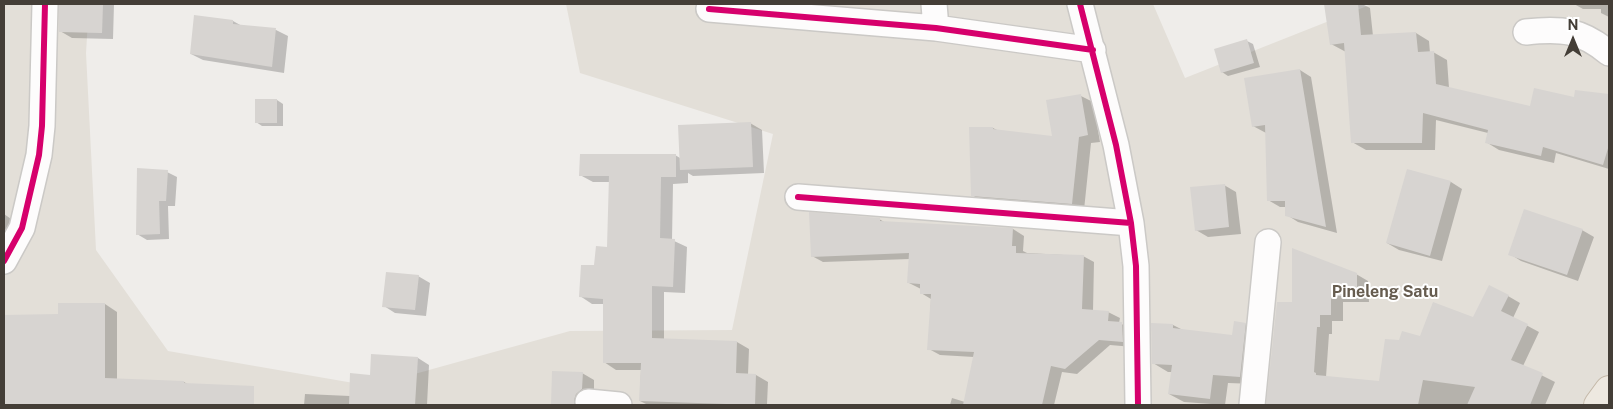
<!DOCTYPE html>
<style>
body{margin:0}
#map{position:relative;width:1613px;height:409px;overflow:hidden;background:#efedea;font-family:"Public Sans",sans-serif}
canvas{display:block}
.frame{position:absolute;inset:0;border:5px solid #443e37;pointer-events:none}
.north{position:absolute;left:1548px;top:15px;width:50px;height:50px;-webkit-text-stroke:4px #fff;paint-order:stroke;rotate:0deg;font-size:14px;font-weight:700;line-height:20px;text-align:center;color:#443e37}
.north::after{content:'';display:block;margin:auto;width:18px;height:22px;background:#443e37;clip-path:polygon(50% 0,100% 100%,50% 72%,0 100%)}
</style>
<div id="map">
<canvas width="1613" height="409"></canvas>
<div class="frame"></div>
<div class="north">N</div>
</div>
<script>
const ctx = document.querySelector('canvas').getContext('2d');
ctx.lineJoin = 'round';
function paint(path, color) { ctx.fillStyle = color; ctx.fill(path, 'evenodd'); }
function strokePath(path, color, width, dash) { ctx.strokeStyle = color; ctx.lineWidth = width; ctx.lineCap = dash ? 'butt' : 'round'; ctx.setLineDash(dash || []); ctx.stroke(path); }
function label(font, color, halo, rows, align = 'center') {
  ctx.font = font + ' "Public Sans",sans-serif'; ctx.lineWidth = 4; ctx.setLineDash([]); ctx.textBaseline = 'middle'; ctx.strokeStyle = halo; ctx.fillStyle = color; for (const [text, x, y, turn = 0] of rows) {
    ctx.save(); ctx.translate(x, y); ctx.rotate((+turn || 0) * Math.PI / 180); ctx.textAlign = isNaN(turn) ? turn : align; if (halo) ctx.strokeText(text, 0, 0); ctx.fillText(text, 0, 0); ctx.restore();
  }
}
paint(new Path2D(`
 M4,4H89L86,53L96,250L168,351L371,386L570,331L732,330L773,134L580,73L566,4H1153L1185,78L1372,4H1609V405H4Z`), '#e3dfd8');
paint(new Path2D(`
 M60,4H114L113,39L72,38L60,31Z
 M1332,4H1362L1370,8L1373,36L1416,33L1429,41L1430,53L1433,52L1447,60L1449,88L1531,108L1575,99L1576,92L1609,95V169L1556,153L1554,163L1499,150L1486,142L1488,133L1436,120L1435,150H1366L1352,142L1346,52L1331,44L1326,5Z
 M1574,4H1609V17L1601,13V9H1583Z
 M233,21L242,26L276,30L288,36L284,73L203,60L191,54Z
 M1247,41L1253,44L1260,67L1228,76L1222,72Z
 M1300,70L1311,77L1337,233L1298,222L1287,215V207H1280L1268,200L1266,133L1253,126Z
 M1081,96L1093,102L1100,142L1091,143L1084,210L984,202L972,195L993,128L999,131L1054,137Z
 M256,100H277L283,104V126H262L256,122Z
 M750,123L762,130L764,173L693,176L688,173V183L673,184L672,240L687,247L685,293L664,292V340L737,342L749,349L748,375H756L768,382L767,404L648,405L640,401L641,370H616L604,362V304H592L580,296L608,248L610,182H593L580,175L675,155L680,158Z
 M1408,170L1451,182L1462,189L1442,261L1399,250L1387,243Z
 M167,172L177,177L175,206H168L169,239L147,240L137,234Z
 M1224,185L1236,192L1241,234L1208,237L1196,230Z
 M4,214L21,226L4,257Z
 M879,219L886,223L1013,229L1024,236L1023,251L1027,253L1083,256L1094,262L1093,311L1108,312L1120,318L1119,323L1133,329V347L1110,345L1077,374L1062,372L1054,405H950L952,398L965,402L974,357L940,355L929,349L931,299L921,293V289L909,283L910,259L823,262L812,256Z
 M1582,230L1594,237L1578,281L1521,261L1510,254Z
 M1356,274L1368,281L1369,302H1343V321H1332V334H1329L1326,377L1380,382L1400,342L1421,337L1474,319L1508,296L1520,303L1513,318L1539,332L1523,366L1555,382L1545,405H1268L1278,303H1293Z
 M418,276L430,283L426,316L395,313L384,306Z
 M105,304L117,312V380L184,382L189,385L244,394L243,405H4V317L59,315Z
 M1152,324L1173,325L1183,330L1233,336L1245,324L1260,333L1255,384L1228,383L1225,405L1184,402L1169,394L1172,372H1168L1153,363Z
 M418,358L429,365L427,405H304L305,394L350,396L371,376Z
 M554,372L582,373L594,380V396L586,405H552Z`), '#0003');
paint(new Path2D(`
 M59,4H103L102,33L59,32Z
 M1324,4H1358L1361,35L1416,32L1418,52L1434,51L1436,84L1530,106L1534,88L1574,97L1575,90L1609,94V145L1603,165L1543,147L1541,156L1485,143L1488,130L1423,113L1422,143H1351L1344,43L1330,45Z
 M194,15L233,20V24L276,28L272,67L190,54Z
 M1247,39L1254,63L1221,73L1214,49Z
 M1300,69L1326,227L1285,216V201H1267L1265,125L1252,127L1244,78Z
 M1081,94L1088,135L1079,137L1072,204L971,196L969,127H993V129L1052,136L1046,100Z
 M255,99H277V123H255Z
 M751,122L753,167L680,170L678,125Z
 M580,154H676V177H661L660,238L675,239L673,287L652,286V338L737,341L736,373L756,374L755,405L639,401L641,363H603V299L579,297L581,265H594L596,246L607,247L609,176H579Z
 M137,168L168,170L166,201H159L160,234L136,235Z
 M1407,169L1451,181L1430,256L1386,243Z
 M1225,184L1229,227L1195,231L1190,187Z
 M1524,209L1583,229L1567,275L1508,255Z
 M809,212L880,218V221L1013,228L1012,246H1016V253L1084,255L1082,309L1109,311L1108,321L1122,322L1123,342L1099,340L1065,369L1051,366L1042,405H963L974,352L927,350L931,294H920V284L907,283L909,253L811,257Z
 M1292,248L1357,273V296H1331V315H1320V327H1317L1314,372L1316,373V375L1379,381L1385,339L1399,340L1402,331L1420,336L1433,302L1473,317L1489,285L1509,295L1501,311L1528,324L1511,360L1543,373L1530,405H1467L1475,387L1423,380L1418,405H1266L1277,302H1292Z
 M386,272L419,275L415,310L382,307Z
 M58,303H105V378L184,381V383L254,386V405H4V315L58,314Z
 M1234,321L1246,323L1240,377L1213,375L1210,399L1168,394L1172,365L1152,364L1151,323L1173,324V328L1232,335Z
 M371,354L418,357L415,405H349L350,373L370,375Z
 M552,371L583,372L582,389L576,394L574,400V405H551Z`), '#d7d4d1');
const minor = new Path2D(`
 M934,4L936,28
 M1080,4L1116,145L1131,223L1136,266L1138,405
 M709,9L936,28L1093,50
 M1526,32C1562,28 1581,30 1609,53
 M798,197L1131,223
 M4,261L22,228L39,155L42,126L45,4
 M588,402L619,405
 M1252,405L1268,242`);
const trunk = new Path2D(`
 M1598,405L1609,390`);
strokePath(minor, '#cbc9c6', 28);
strokePath(trunk, '#c4b8a8', 30);
strokePath(minor, '#fdfcfc', 25);
strokePath(trunk, '#ede8e0', 28);
strokePath(new Path2D(`
 M1080,4L1116,145L1131,223L1136,266L1138,405
 M709,9L936,28L1093,50
 M798,197L1131,223
 M4,261L22,228L39,155L42,126L45,4`), '#d6006c', 6);
label('bold 16px', '#665c4f', '#fff', [
 ["Pineleng Satu",1385,292]
]);
</script>
